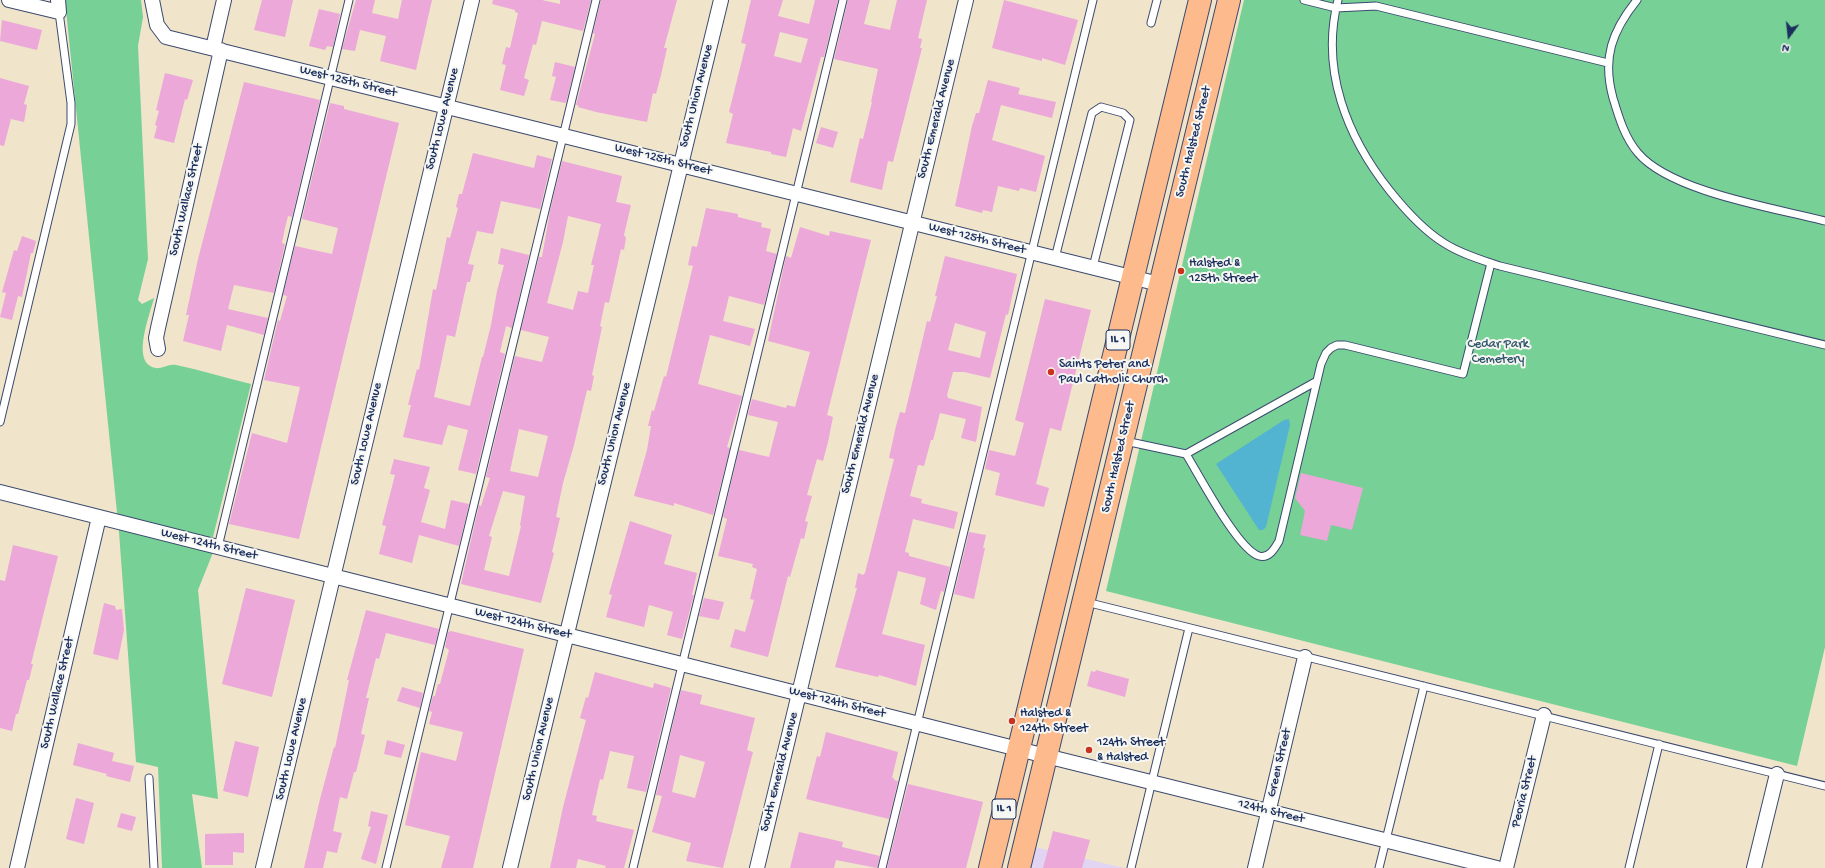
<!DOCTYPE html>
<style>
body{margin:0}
#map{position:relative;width:1825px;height:868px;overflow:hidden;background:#f0e4ca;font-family:"Gochi Hand",sans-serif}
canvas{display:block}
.north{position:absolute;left:1769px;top:16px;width:40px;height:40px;-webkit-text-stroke:3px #f6f6f2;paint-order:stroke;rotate:195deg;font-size:11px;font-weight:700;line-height:16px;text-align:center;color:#1b2f5e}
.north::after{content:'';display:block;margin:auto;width:14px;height:18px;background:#1b2f5e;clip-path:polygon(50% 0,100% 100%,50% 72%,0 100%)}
</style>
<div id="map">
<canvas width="1825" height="868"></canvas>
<div class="north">N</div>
</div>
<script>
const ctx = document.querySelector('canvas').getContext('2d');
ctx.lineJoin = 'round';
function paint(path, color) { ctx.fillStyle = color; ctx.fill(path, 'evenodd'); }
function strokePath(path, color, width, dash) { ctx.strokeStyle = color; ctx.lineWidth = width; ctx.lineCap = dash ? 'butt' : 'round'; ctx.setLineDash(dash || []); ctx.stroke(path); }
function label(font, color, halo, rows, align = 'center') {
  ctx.font = font + ' "Gochi Hand",sans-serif'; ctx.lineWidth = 4; ctx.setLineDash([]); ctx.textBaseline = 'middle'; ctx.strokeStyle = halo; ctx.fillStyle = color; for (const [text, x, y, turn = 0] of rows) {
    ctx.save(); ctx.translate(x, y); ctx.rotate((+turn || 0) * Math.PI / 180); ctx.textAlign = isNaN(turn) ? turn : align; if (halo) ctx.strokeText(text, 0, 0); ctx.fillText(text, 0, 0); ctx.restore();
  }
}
paint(new Path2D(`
 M1035,847L1124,868H1030Z`), '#e2d4f3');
paint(new Path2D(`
 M65,0H141L143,17L138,46L148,259L138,300L142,304L154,298C150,314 132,359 152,367C160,371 168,363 176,365C201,370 226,378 251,384L213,537L212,555L198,590L218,799L192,794L202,868H162L158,767L136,762L119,532Z
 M1244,0H1825V647L1797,766L1106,591Z`), '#77d095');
paint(new Path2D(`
 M1289,419L1290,425L1266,527L1263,530H1259L1216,464L1284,420Z`), '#53b4d2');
paint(new Path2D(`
 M262,0H293L285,37L254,30Z
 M356,0H375L372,13L398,19L402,0H432L416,70L380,61L386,36L360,30L355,51L342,49Z
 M493,0H542L560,4V0H591L583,31L542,21L536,45L533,44L524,78L529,80L524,96L500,90L506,65L502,64L506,47L510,48L518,13L515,12V10L492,4Z
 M601,0H677L664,48H667L661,75L656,94L653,93L647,122L596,112L578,107V105H576L595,34L593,33Z
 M751,0H783L778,16L809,24L815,0H838L824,57H821L801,131L793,128L786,157L771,154V152L726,143L733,114L729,112L746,44L741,43ZM780,32L808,39L801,63L774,56Z
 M848,0H870L864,24L890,30L897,0H927L918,38L922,39L920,48H922L893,162L888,161L882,190L850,182L860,138L863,139L872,102H871L878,69L834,59Z
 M1004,0L1078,20L1065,65L1042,58V61L992,48Z
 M319,9L340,14L333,47L327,46L325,50L309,46Z
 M2,20L42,30L37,50L0,41Z
 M555,62L575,67L566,103L550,100L556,77L552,76Z
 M165,73L193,80L187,100L185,99L174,143L154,138L157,126L155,125L159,111L156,110Z
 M0,78L29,86L24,104L27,105L24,122L11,119L4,146L0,145Z
 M988,80L1020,88L1018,94L1056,102L1052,118L1001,105L992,140L1045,156L1036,192L1020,188L1019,191L998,186L992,212L983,210L982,213L955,206L972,126L976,113H979Z
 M244,82L320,100L292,217L288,216L285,228L282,243L285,244L274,293L234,285L228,309L268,318L264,335L227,325L221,351L183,341L189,315H186L198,259Z
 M330,103L344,106V109L399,123L299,539L229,524L252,433L287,443L300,387L264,380L278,320L280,321L287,296L283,295L295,246L332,254L338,228L302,219Z
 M821,127L838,132L833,148L816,143Z
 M473,153L534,168L537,155L552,159L540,209L501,201L493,234L477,231L468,264L474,265L470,282H467L455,337L447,335L434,397L470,406L482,357H483L491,325L497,291L504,265L498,264L501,248L529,255L512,328L506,326L500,352L505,354L476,474L458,470L468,430L448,425L442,445L403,437L411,405H408L417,369L419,370L433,289L436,290L447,237L450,238L458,208L456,207L459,194H462Z
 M562,161L622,176L616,202L631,205L624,235L626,238L624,250L621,249L609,303L605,302L600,326L602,327L592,375L594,376L591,391L587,390L574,445L563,483L556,517L560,518L552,552L554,553L541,603L461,584L479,505L481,506L490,478L486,477L515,356L542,362L549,337L521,330L539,257H542L550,211ZM568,216L601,224L591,265H594L588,293L578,291L573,310L547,303L563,242ZM519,429L548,436L538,477L510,471ZM503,491L525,496L520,525L521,526L509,576L484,570L492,537L489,536Z
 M706,208L738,214V217L762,223L761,227L771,229L766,251L777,254L764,305L729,296L723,321L755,329L750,346L710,335L698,384L742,396L727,447L730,448L713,515L674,503V506L634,496L647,450L651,426H648L652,410L654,411L664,376L666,377L693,266L688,265L692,246L697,247Z
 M800,227L829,236L830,231L871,240L827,415L833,417L828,442L823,461L817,459L807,495L812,496L805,521L808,522L804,539L801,538L790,577L788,576L768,657L730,647L735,629L745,632L754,600L750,599L757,569L752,567L753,564L718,556L727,519L723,517L739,450L769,457L778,422L748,415L752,399L786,408L787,405L795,407L810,352L768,341L786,256L791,258Z
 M22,236L36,241L33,253H31L22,297L18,296L12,320L0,317L6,293L2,292L14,250L17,251Z
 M945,256L1017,274L1008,315L1006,314L990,378L964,372H953L947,395L948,398L982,407L976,442L961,438L966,419L940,413L933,440H931L924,466L918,465L910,496L922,499L921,503L958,512L954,529L913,519L905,552L909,553V556L950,567L944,592L941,591L936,610L920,604L926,578L898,571L882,634L925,645L916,686L879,675L878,677L835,667L857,588H855L858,573L863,575L865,573L894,459L889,458L896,426L900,412L905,413L927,321L930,322L937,296H935ZM955,323L986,332L980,358L948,350Z
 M1045,299L1091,310L1061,431L1050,428L1036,484L1049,488L1044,507L995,495L1000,473L985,469L989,450L1015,456L1024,423L1015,420Z
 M394,459L430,467L424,488L430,490L421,522L445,529L451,500L469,504L459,546L419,535L412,563L379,554L386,526L382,525L395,475L390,474Z
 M1301,473L1363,488L1352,530L1331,525L1327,541L1300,535L1305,511L1295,498Z
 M630,521L672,535L664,564L697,573L692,595H694L682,639L667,635L673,612L649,605L644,627L606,617L612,595L609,594Z
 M969,532L986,535L983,548H985L974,599L954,594Z
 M13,545L58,556L31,664H33L29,680H27L18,714H16L12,731L0,728V580L5,581Z
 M246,588L295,600L272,697L222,684Z
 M704,598L724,602L719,620L699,616Z
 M104,603L115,606L116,610L122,609L124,630L118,660L93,654Z
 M366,610L439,629L435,645L386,633L379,659L376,658L366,698H369L361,734L365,735L356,772H354L347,799L340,797L333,831L342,833L337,853L327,851L323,868H304L320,799L334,747L335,748L349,680H347Z
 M451,631L524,649L473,868H441L450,836L405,825L421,752L456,761L463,732L429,724L432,712L429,711L433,696H435L438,684H440L449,650L445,647L448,632Z
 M1096,670L1129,679L1125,697L1087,686L1091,671L1095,672Z
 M595,672L653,688L654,683L671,688L646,792L627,788L634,756L610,751L603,780L600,779L592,815L597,816L596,821L634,830L624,868H605L606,866L578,859L576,868H550L563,807L586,720L580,718L586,697L588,698Z
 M402,687L423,693L420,708L397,701Z
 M681,690L702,695L700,704L755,718L747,750L753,752L723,868L686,861L691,843L652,832L662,796L656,795ZM680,755L705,762L695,798L672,792Z
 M826,732L898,752L892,778H894V780L898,781L889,819L806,799L817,756L820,757Z
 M387,740L405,745L401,758L384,754Z
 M235,741L259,747L248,797L223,791Z
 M78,743L114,753L112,761L134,766L130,782L106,776L107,774L73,765Z
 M908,784L983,802L966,868H887Z
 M76,798L94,803L84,844L66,839Z
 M371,811L388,815L376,864L361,859L371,827L368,826Z
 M121,813L136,817L132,831L117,827Z
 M1053,831L1090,840L1082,868H1043Z
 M799,832L843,842L842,847L880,856L877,868L836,860L834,868H790Z
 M244,833V853L233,852V865H205V834Z`), '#eba8d9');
const service = new Path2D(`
 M1304,0L1336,8L1376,6L1608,63
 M1338,0C1320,70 1347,137 1390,191C1406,211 1423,230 1444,243C1461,254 1482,260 1500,266L1825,345
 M1637,0C1612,31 1602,58 1613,98C1619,118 1625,138 1638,153C1671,192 1775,208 1825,221
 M1151,23L1157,0
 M1055,258L1092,113L1101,107L1123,113L1130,120L1093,267
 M0,422L71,124V103L59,12
 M1125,441L1186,454L1317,381
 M1186,454C1199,475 1238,550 1259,556C1269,559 1275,548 1279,541L1321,364L1326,353L1331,348L1337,345H1345L1463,374L1491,263
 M218,547L349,0
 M1086,602L1825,786
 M149,778L154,868
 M386,868L596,0
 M633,868L843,0
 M882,868L1093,0
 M1131,868L1189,628
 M1379,868L1424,686
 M1629,868L1659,744`);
const minor = new Path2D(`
 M9,0L59,12L58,0
 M152,0L157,25L166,37L1159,284
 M213,48L224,0
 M158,349L156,338L158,328L221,50
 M0,492L1046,756L1497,868
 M17,868L99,517
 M263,868L472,0
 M510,868L721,0
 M757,868L966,0
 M1255,868L1305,657
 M1506,868L1544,715
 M1754,868L1777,774`);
const primary = new Path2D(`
 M990,868L1200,0
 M1019,868L1229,0`);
strokePath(service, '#3b4a6e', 9);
strokePath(minor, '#3b4a6e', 16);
strokePath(primary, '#3b4a6e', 24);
strokePath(service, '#fff', 7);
strokePath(minor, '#fff', 14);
strokePath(primary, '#fcba8d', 22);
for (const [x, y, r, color] of [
 [1181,271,4,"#c8321e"],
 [1051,372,4,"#c8321e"],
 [1012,721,4,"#c8321e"],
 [1089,750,4,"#c8321e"]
]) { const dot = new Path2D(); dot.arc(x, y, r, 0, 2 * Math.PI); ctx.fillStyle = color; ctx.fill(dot); strokePath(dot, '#f6f6f2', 1.5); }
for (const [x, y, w] of [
 [1118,340,24],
 [1004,809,24]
]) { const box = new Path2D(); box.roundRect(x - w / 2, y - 10, w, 20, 3); ctx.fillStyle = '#f6f6f2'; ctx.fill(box); strokePath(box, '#1b2f5e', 1); }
label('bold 12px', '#1b2f5e', null, [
 ["IL 1",1118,340],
 ["IL 1",1004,809]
]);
label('13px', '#1b2f5e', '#f6f6f2', [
 ["West 125th Street",348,82,14],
 ["South Union Avenue",697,96,-76],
 ["South Lowe Avenue",443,119,-76],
 ["South Emerald Avenue",937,119,-76],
 ["South Halsted Street",1194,142,-76],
 ["West 125th Street",663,160,14],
 ["South Wallace Street",187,200,-77],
 ["West 125th Street",977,239,14],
 ["South Lowe Avenue",367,434,-77],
 ["South Union Avenue",615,434,-76],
 ["South Emerald Avenue",861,434,-76],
 ["South Halsted Street",1119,457,-77],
 ["West 124th Street",209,545,14],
 ["West 124th Street",523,624,14],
 ["South Wallace Street",58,693,-77],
 ["West 124th Street",837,703,14],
 ["South Lowe Avenue",292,749,-77],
 ["South Union Avenue",539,749,-77],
 ["Green Street",1280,763,-77],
 ["South Emerald Avenue",780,772,-76],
 ["Peoria Street",1525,792,-76],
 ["124th Street",1271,812,14]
]);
label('13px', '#1b2f5e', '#f6f6f2', [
 ["Halsted &",1189,264],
 ["125th Street",1189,279],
 ["Saints Peter and",1059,365],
 ["Paul Catholic Church",1059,380],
 ["Halsted &",1020,714],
 ["124th Street",1020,729],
 ["124th Street",1097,743],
 ["& Halsted",1097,758]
], 'left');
label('13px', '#32576c', '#f6f6f2', [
 ["Cedar Park",1498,345],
 ["Cemetery",1498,360]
]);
</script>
